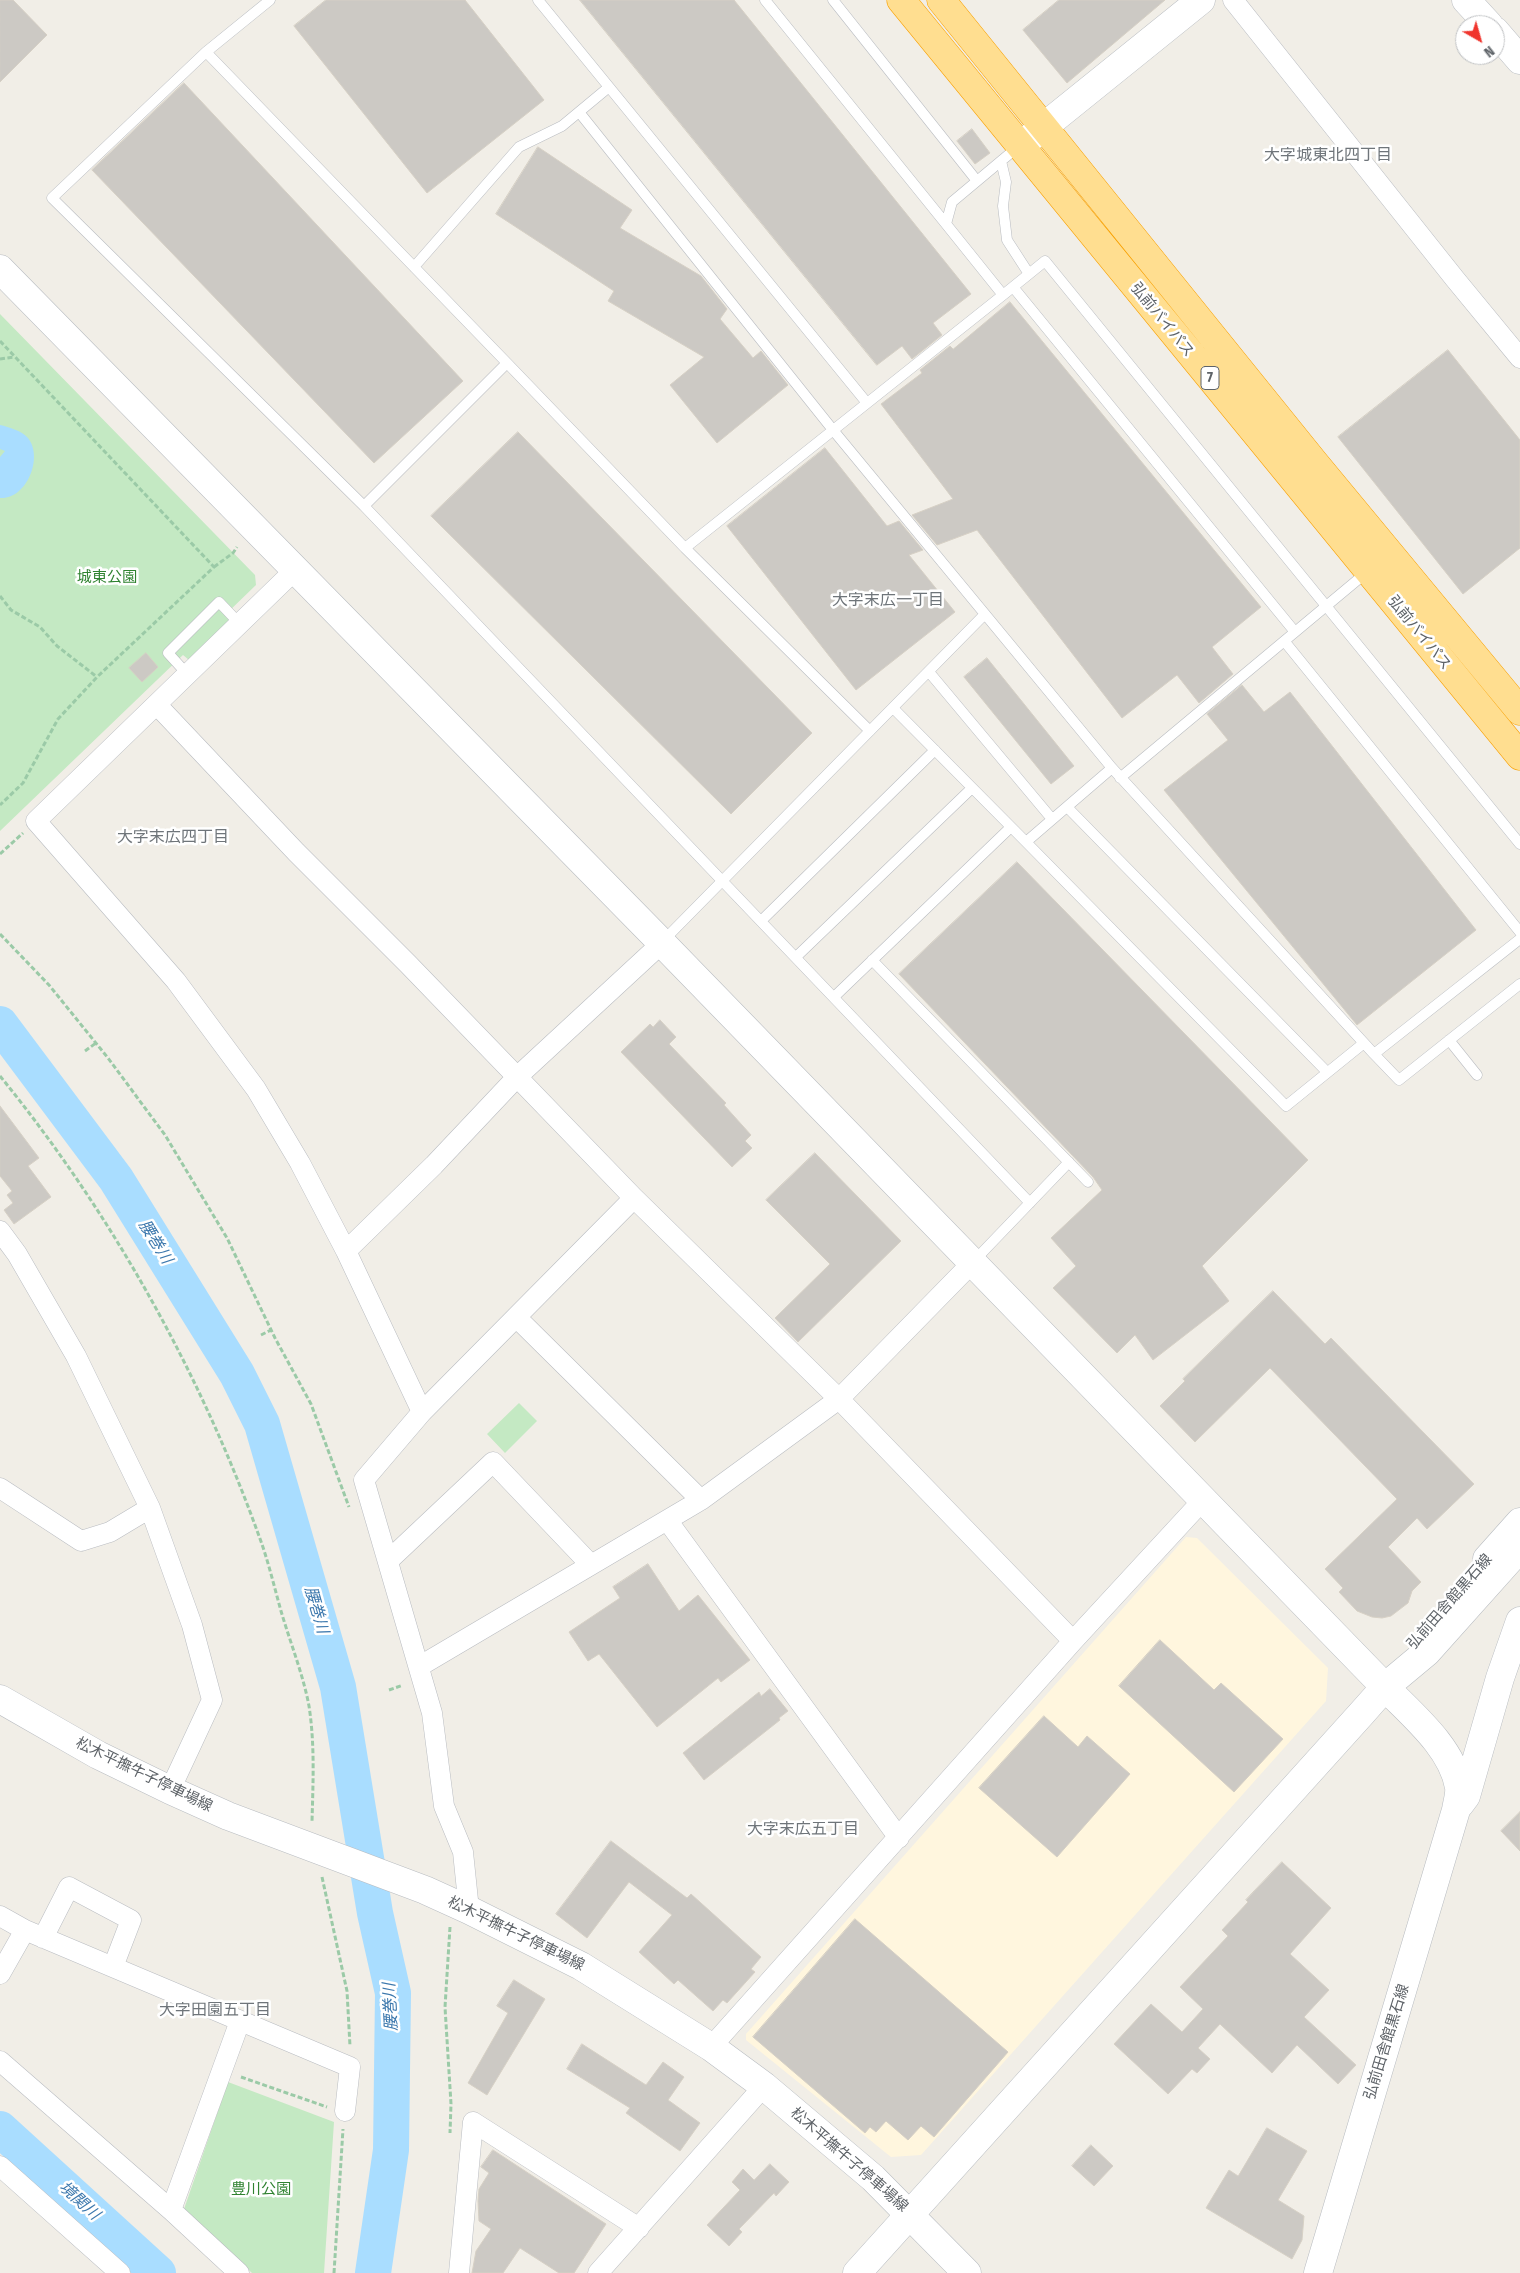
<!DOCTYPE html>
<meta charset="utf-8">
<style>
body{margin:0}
#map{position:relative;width:1520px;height:2273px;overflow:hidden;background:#f1eee7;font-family:"Fira Sans Condensed",sans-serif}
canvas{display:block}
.north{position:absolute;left:1455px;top:15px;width:50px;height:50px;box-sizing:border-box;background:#fff;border:1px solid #bfc1c3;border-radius:50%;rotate:142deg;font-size:14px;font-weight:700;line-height:20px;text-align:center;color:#5e6368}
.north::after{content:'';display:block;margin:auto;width:18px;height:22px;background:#f0352d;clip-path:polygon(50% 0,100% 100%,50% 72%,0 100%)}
</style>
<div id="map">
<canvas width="1520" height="2273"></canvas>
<div class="north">N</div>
</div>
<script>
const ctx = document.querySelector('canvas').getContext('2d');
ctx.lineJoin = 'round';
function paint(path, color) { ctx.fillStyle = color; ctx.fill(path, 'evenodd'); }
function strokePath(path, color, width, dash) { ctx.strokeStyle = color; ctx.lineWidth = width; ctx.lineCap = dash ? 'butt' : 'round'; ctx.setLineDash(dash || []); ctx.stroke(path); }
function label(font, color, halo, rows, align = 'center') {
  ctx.font = font + ' "Fira Sans Condensed","Noto Sans JP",sans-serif'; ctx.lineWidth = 5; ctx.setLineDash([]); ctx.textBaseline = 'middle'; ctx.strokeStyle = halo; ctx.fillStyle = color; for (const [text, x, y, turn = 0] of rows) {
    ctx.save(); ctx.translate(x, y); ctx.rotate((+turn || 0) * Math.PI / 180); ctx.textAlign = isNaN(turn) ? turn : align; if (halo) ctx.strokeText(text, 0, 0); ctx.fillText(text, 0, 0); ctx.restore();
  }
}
paint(new Path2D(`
 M1186,1537L1197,1538L1328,1668L1326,1701L921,2155L891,2157L746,2040V2034Z`), '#fff6de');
paint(new Path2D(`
 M0,314L255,575L256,585L225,615L229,620L189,660L183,655L0,831Z
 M519,1403L537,1421L505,1453L487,1434Z
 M228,2082L334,2122L324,2273H252L184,2209Z`), '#c4e9c3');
paint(new Path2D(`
 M0,425C9,427 22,431 28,438C44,458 26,500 0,498V457L5,451L0,449Z`), '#a9ddff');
strokePath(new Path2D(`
 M0,1024L116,1179L237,1374L262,1424L338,1687L375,1913L393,1993L391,2150L373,2273
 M0,2129L158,2273`), '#a9ddff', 36);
const building = new Path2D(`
 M0,0H13L47,35L0,82Z
 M326,0H465L544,100L427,193L294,26Z
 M580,0H734L971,294L933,323L942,335L912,359L902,346L877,365Z
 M1059,0H1165L1067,83L1023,30Z
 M184,83L463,381L374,463L92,170Z
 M972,129L990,153L975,164L957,141Z
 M538,147L632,210L620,228L701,276L727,309L720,319L753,358L761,351L788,385L717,443L670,385L704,357L608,301L614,291L496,214Z
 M1010,302L1261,607L1212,647L1233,674L1199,703L1177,675L1122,718L977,530L937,545L912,515L953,499L881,404L922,373L920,370L950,346L953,349Z
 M1448,350L1520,440V548L1463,594L1338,437Z
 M518,432L812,733L731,814L431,516Z
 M825,448L887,526L899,521L923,550L909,555L955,612L856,690L727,526Z
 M146,653L158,667L142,682L129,668Z
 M987,658L1074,766L1051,784L964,677Z
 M1242,685L1264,712L1290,692L1476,930L1357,1025L1164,790L1228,740L1207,714Z
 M1017,862L1308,1160L1202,1266L1229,1301L1153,1360L1135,1335L1117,1353L1053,1288L1076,1266L1051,1238L1102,1190L1093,1177L899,974Z
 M660,1020L676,1037L669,1044L726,1103L724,1105L751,1135L745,1141L752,1148L732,1167L621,1052L650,1024L653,1027Z
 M0,1106L39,1158L28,1166L51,1197L14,1224L4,1210L13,1203L7,1195L12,1191L0,1176Z
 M815,1153L901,1241L798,1342L775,1318L830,1264L766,1200Z
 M1273,1291L1325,1344L1331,1338L1474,1484L1427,1529L1417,1518L1388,1547L1421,1582L1412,1591L1408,1603L1391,1616L1382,1618L1372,1617L1357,1611L1339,1592L1343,1588L1325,1569L1397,1499L1270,1368L1195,1442L1160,1406L1185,1381L1183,1379Z
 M648,1564L679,1611L698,1595L750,1660L721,1682L718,1678L657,1727L599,1654L588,1661L569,1632L620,1598L613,1587Z
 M1160,1640L1214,1690L1221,1683L1283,1739L1234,1792L1119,1686Z
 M770,1689L788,1711L779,1718L780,1720L704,1780L683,1753L759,1692L761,1696Z
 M1044,1716L1078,1747L1087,1736L1130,1774L1057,1857L979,1788Z
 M1520,1812V1851L1501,1831Z
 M611,1841L687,1898L691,1894L761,1957L751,1969L755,1972L727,2003L723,2000L713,2011L678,1980L674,1984L639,1952L672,1915L629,1882L587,1938L556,1914Z
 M1282,1862L1331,1908L1290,1954L1329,1990L1304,2017L1356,2065L1338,2084L1297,2045L1272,2073L1220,2024L1198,2048L1210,2059L1197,2073L1192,2069L1168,2094L1114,2044L1151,2004L1182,2032L1203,2009L1180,1987L1228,1936L1222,1930L1248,1902L1246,1900Z
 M855,1919L1008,2052L934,2137L921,2126L908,2140L886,2121L876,2132L870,2127L865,2133L753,2037Z
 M514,1980L545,1999L487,2095L468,2083L508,2013L497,2006Z
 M582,2044L646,2085L663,2062L684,2077L668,2100L700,2123L680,2151L626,2113L630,2108L567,2069Z
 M1267,2128L1307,2151L1278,2200L1304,2216L1302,2240L1292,2259L1206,2208L1229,2170L1238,2176Z
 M1091,2145L1113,2166L1094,2186L1072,2166Z
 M493,2150L606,2224L574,2273H559L520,2248L503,2273H472L476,2251L491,2229L479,2221L478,2201L479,2189L489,2173L481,2167Z
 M770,2164L789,2182L776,2196L774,2193L739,2229L742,2232L729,2246L707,2225L740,2190L732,2182L743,2169L754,2180Z`);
paint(building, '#ccc9c4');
strokePath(building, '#d6d0c5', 1);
const lane = new Path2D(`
 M270,0L206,52L52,198L364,506
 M538,0L867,403
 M765,0L946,224
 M833,0L977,181
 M206,52L507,363
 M579,112L833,430L1112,768L1374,1054L1520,939
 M1019,146L1001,161L1006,182L1003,206L1007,240L1029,274L1045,261L1520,844
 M1001,161L952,202L946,224L1003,295L1029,274
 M414,267L519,147L562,126L609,87
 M1013,287L1295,632
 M1003,295L685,548L507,363L364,506L1030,1203
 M685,548L870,731
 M1285,642L1520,932
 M929,672L1052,819
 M188,675L168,653L219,602L240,624
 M893,708L1026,842L1112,768
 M1120,778L1367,572
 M1067,807L1327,1072
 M1026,842L1286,1106L1364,1043
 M761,921L935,750
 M663,941L985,614
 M796,957L972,788
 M872,960L1088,1182
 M834,997L1011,827
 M1449,1040L1477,1075
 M1374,1054L1399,1080L1520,984
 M974,1261L1069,1162`);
const street = new Path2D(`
 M1233,0L1455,279L1520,358
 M295,570L36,821L176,981L256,1089L300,1163L346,1251L422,1412
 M157,705L296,852L408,964L634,1198L839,1399L1073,1641
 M0,1231L17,1254L76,1356L150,1508L192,1625L212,1700L170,1790
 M346,1251L434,1165L517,1077L662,943
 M516,1317L701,1500
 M0,1488L81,1541L110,1532L150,1508
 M667,1520L899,1838
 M388,1561L493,1462L591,1565
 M420,1666L701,1500L839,1399L973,1262
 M469,1910L463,1852L444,1806L432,1713L364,1480L422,1412L634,1198
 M0,1916L25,1930L350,2067L345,2111
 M43,1938L69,1887L131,1920L113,1967
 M0,1974L25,1930
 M711,2047L1073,1641L1203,1500
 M0,2061L171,2210L239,2273
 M0,2166L120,2273
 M171,2210L240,2021
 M459,2273L473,2122L639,2228
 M598,2273L764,2086`);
const secondary = new Path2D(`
 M1466,0L1489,25
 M1495,31L1520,60
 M1020,146L1201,0
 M0,269L662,943L1385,1687C1412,1715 1452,1747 1459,1787C1460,1794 1457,1803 1456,1810L1318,2273
 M1487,1559L1520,1522
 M0,1699L98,1755L170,1790L228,1816L425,1890L469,1910L581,1966L711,2047L764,2086L873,2178L967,2273
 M1460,1804L1466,1796L1500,1678L1520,1621
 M857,2273L1362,1713L1385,1687L1427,1652L1520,1548`);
const highway = new Path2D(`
 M901,0L1520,756
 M941,0L1314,462L1520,711`);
strokePath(lane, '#b9bcc1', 11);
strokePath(street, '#b9bcc1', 21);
strokePath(secondary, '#b8bcc1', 29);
strokePath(highway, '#f8a000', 29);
strokePath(new Path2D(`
 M0,341L214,567L97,677L58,719L23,783L0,805
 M0,359L14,357
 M214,567L233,553L237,547
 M0,596L11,610L40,627L57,646L97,677
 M0,854L23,833
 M0,934L49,985L108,1058L165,1135L227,1238L275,1338L311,1404L349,1507
 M85,1051L96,1043
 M0,1076C110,1211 200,1372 259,1536C268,1560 274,1586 281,1611C290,1642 303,1674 309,1706C315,1745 313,1783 312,1822
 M261,1335L271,1330
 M389,1690L403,1685
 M322,1877L347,1991L350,2046
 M450,1927L445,2007L451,2104L450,2133
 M241,2077L327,2107
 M334,2273L343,2129`), '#9bcaa7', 3, [5, 2.5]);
strokePath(lane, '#fff', 10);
strokePath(street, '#fff', 20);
strokePath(secondary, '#fff', 28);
strokePath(highway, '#ffde90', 28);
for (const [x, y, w] of [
 [1210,378,18]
]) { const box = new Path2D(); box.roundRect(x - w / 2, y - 11.5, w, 23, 4); ctx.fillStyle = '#fff'; ctx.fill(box); strokePath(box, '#5e6368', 1); }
label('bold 14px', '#5e6368', null, [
 ["7",1210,378]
]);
label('15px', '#5e6368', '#fff', [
 ["弘前バイパス",1162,320,51],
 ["弘前バイパス",1419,633,51],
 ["弘前田舎館黒石線",1450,1602,-49],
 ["松木平撫牛子停車場線",144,1775,26],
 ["松木平撫牛子停車場線",516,1934,26],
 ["弘前田舎館黒石線",1387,2042,-73],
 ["松木平撫牛子停車場線",849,2160,41]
]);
label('15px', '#308331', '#fff', [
 ["城東公園",107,578],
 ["豊川公園",261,2190]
]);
label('16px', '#6f757a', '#fff', [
 ["大字城東北四丁目",1328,156],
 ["大字末広一丁目",888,601],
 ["大字末広四丁目",173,838],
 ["大字末広五丁目",803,1830],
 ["大字田園五丁目",215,2011]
]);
label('italic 16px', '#3c78ad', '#fff', [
 ["腰巻川",155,1242,58],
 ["腰巻川",316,1610,74],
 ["腰巻川",391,2007,-93],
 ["境関川",79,2201,42]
]);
</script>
